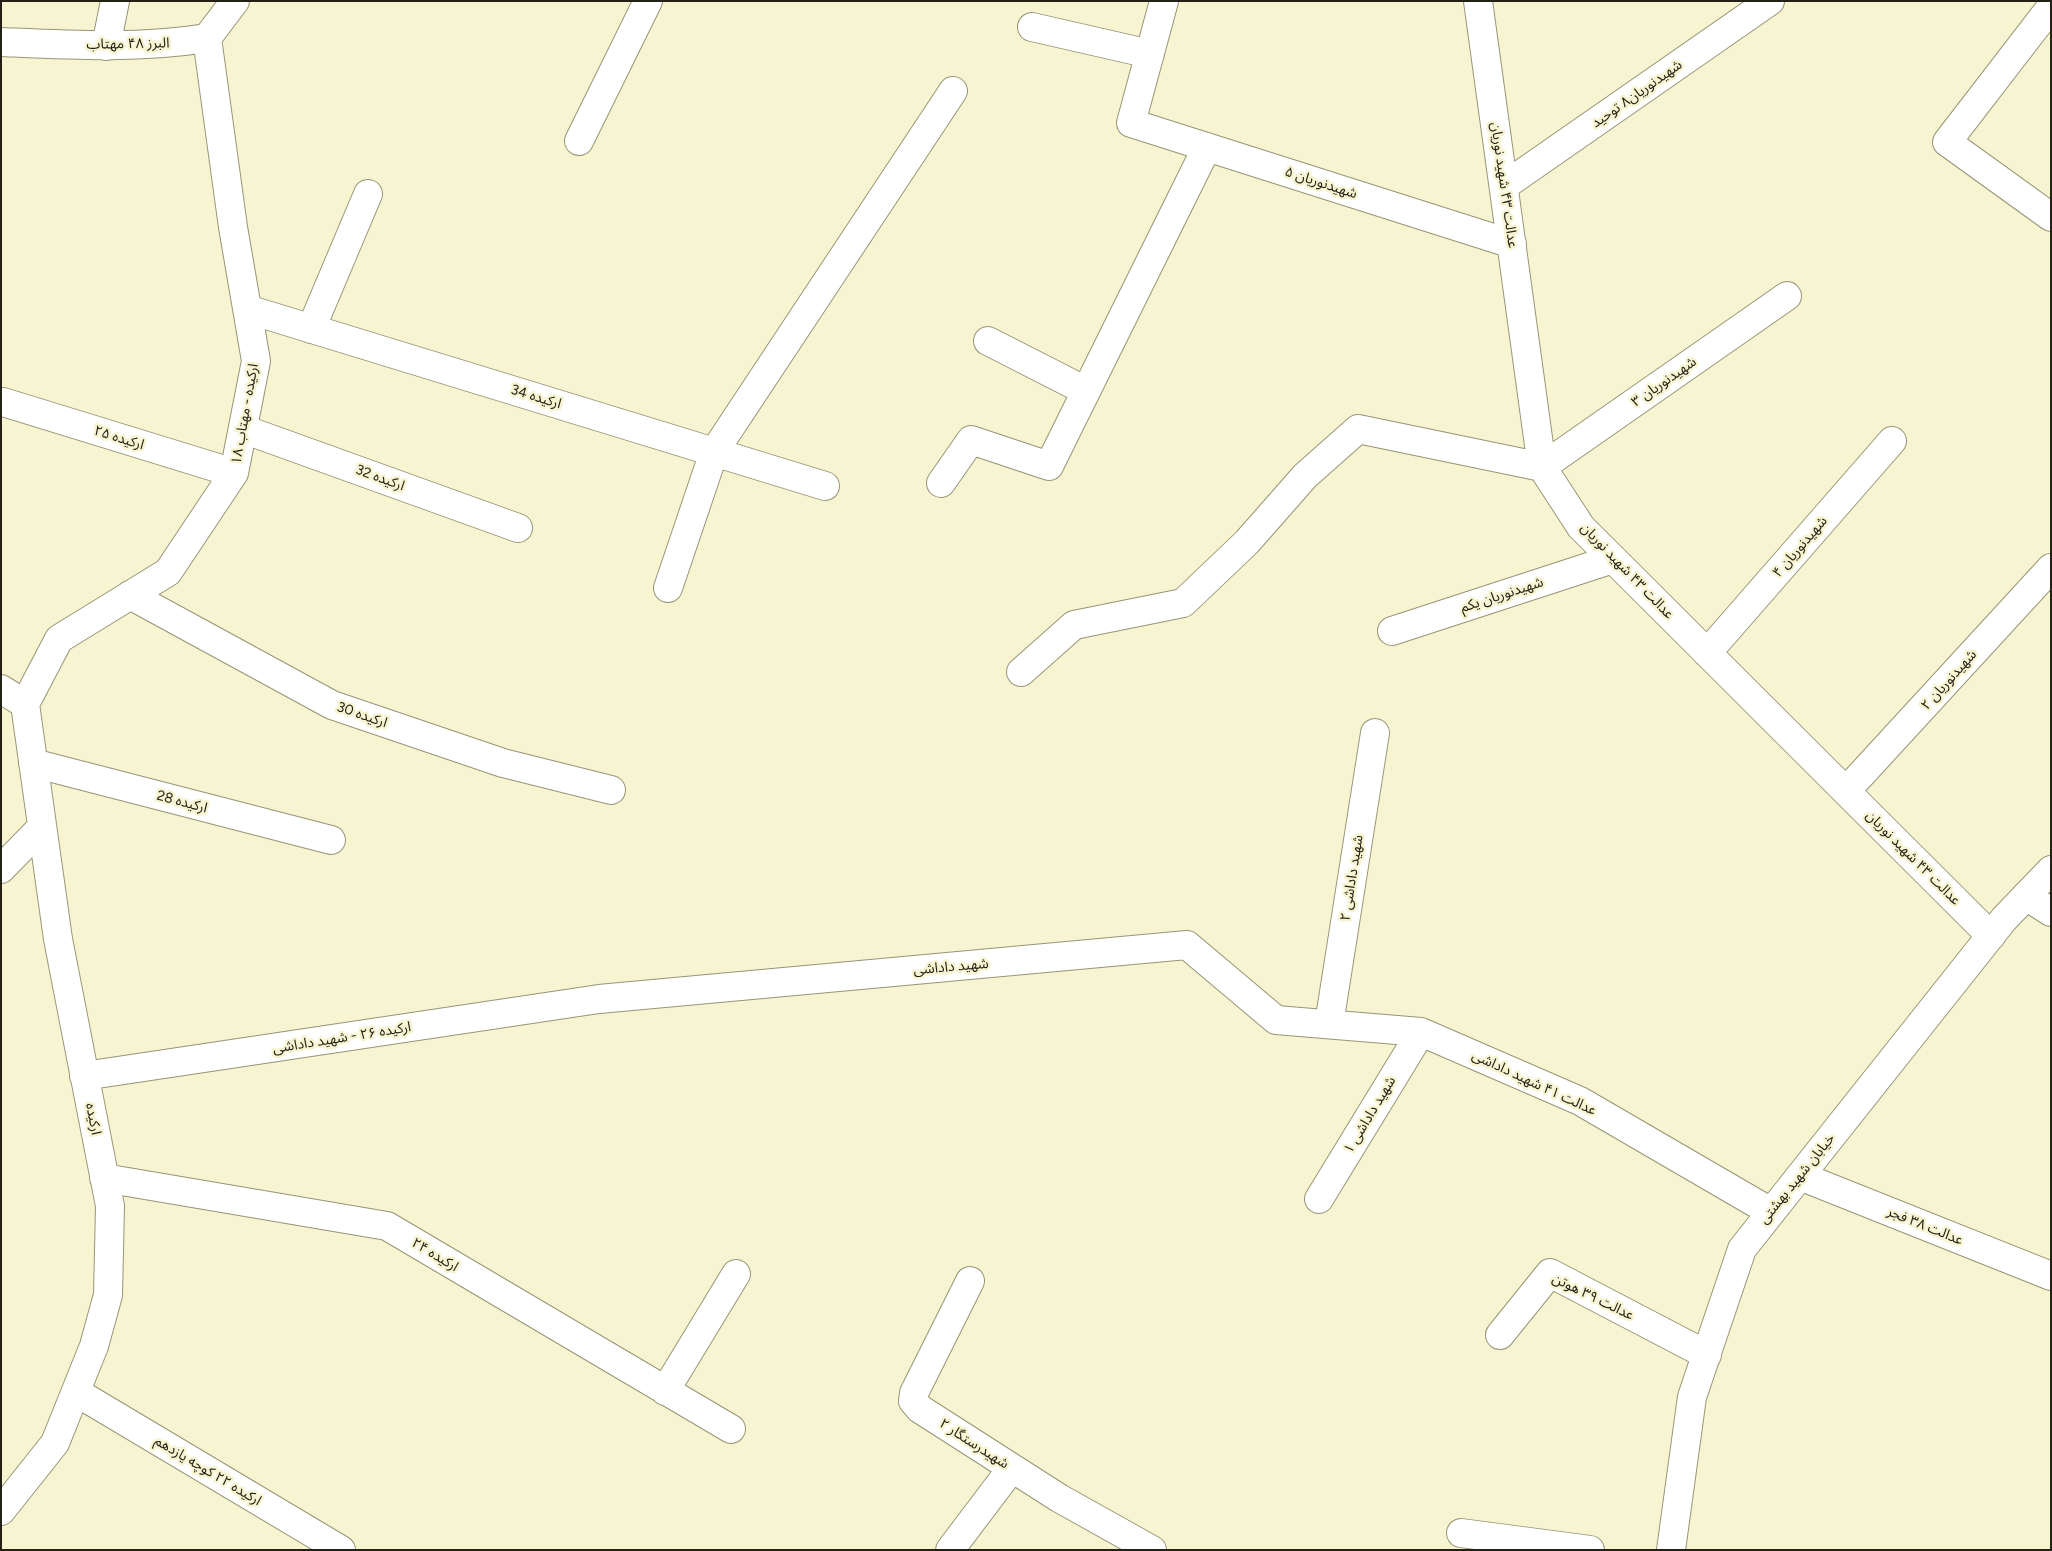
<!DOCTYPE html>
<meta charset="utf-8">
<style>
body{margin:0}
#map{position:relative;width:2052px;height:1551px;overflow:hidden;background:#f7f4d2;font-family:Figtree,sans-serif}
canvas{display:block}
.frame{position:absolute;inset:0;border:2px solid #232115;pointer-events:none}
</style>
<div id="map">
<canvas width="2052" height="1551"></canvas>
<div class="frame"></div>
</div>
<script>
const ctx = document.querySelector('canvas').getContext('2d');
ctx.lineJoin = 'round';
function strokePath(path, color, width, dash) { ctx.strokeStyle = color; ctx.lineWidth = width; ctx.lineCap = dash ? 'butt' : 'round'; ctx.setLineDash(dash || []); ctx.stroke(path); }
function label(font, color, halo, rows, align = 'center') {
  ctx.font = font + ' Figtree,"Noto Sans Arabic",sans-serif'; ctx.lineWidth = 5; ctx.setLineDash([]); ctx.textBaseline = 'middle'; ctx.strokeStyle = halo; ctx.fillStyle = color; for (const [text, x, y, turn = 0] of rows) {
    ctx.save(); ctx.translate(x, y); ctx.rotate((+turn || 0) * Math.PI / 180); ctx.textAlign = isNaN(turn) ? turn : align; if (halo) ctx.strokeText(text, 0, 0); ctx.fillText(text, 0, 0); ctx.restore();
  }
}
const street = new Path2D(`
 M1164,1L1131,123L1512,244
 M1478,1L1542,467L1581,527L1991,936
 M2051,7L1947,142L2051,217
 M1032,27L1150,54
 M1,42C70,45 139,49 207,38L235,1
 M106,46L115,1
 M579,141L648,1
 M1504,186L1770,1
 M247,309L825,486
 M311,329L368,194
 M988,341L1086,391
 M3,402L234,473
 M243,429L518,528
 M941,483L971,440L1049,466L1207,147
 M668,588L714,452L953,91
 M130,595L332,705L503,763L611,790
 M1392,631L1613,559
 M1707,653L1892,441
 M1021,672L1074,625L1183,603L1247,542L1305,476L1358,429L1542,467L1787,296
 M1,689L25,704
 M25,704L59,639L168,572L234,473L256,361L233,227L207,38
 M33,763L331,840
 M1846,791L2051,568
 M1,869L42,827
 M2026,896L2051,912
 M1329,1024L1375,733
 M84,1076L599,999L1187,945L1276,1020L1421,1032L1580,1101L1771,1212
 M1800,1176L2051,1276
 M104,1178L387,1226L731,1429
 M1319,1199L1421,1032
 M970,1281L914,1393L913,1401L920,1409L1059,1498L1152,1550
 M1500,1335L1550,1273L1707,1355
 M665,1391L736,1274
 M76,1392L341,1550
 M1,1511L55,1443L94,1346L108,1295L110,1206L58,939L25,704
 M1461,1533L1590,1550
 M950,1550L1012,1468`);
const secondary = new Path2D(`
 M1671,1550L1692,1397L1742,1249L2004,919L2051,870`);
strokePath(street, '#989576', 30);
strokePath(secondary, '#989576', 30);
strokePath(street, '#fff', 28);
strokePath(secondary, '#fff', 28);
label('14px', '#232115', '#f7f4d2', [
 ["البرز ۴۸ مهتاب",128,44,-1],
 ["شهیدنوریان۸ توحید",1637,94,-35],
 ["شهیدنوریان ۵",1321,183,18],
 ["عدالت ۴۳ شهید نوریان",1504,185,82],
 ["شهیدنوریان ۳",1664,382,-35],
 ["ارکیده 34",536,397,17],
 ["ارکیده - مهتاب ۱۸",245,414,-80],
 ["ارکیده ۲۵",119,438,17],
 ["ارکیده 32",380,478,20],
 ["شهیدنوریان ۴",1800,547,-49],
 ["عدالت ۴۳ شهید نوریان",1627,571,46],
 ["شهیدنوریان یکم",1502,595,-18],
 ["شهیدنوریان ۲",1949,680,-48],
 ["ارکیده 30",362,715,19],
 ["ارکیده 28",182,802,15],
 ["عدالت ۴۳ شهید نوریان",1913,858,45],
 ["شهید داداشی ۲",1352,878,-81],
 ["شهید داداشی",951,967,-5],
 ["ارکیده ۲۶ - شهید داداشی",342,1038,-9],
 ["عدالت ۴۱ شهید داداشی",1534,1083,25],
 ["شهید داداشی ۱",1370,1115,-59],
 ["ارکیده",93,1119,79],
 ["خیابان شهید بهشتی",1797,1179,-51],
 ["عدالت ۳۸ فجر",1925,1226,22],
 ["ارکیده ۲۴",435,1255,31],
 ["عدالت ۳۹ هوتن",1593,1297,26],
 ["شهیدرستگار ۲",974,1444,33],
 ["ارکیده ۲۲ کوچه یازدهم",208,1471,31]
]);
</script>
